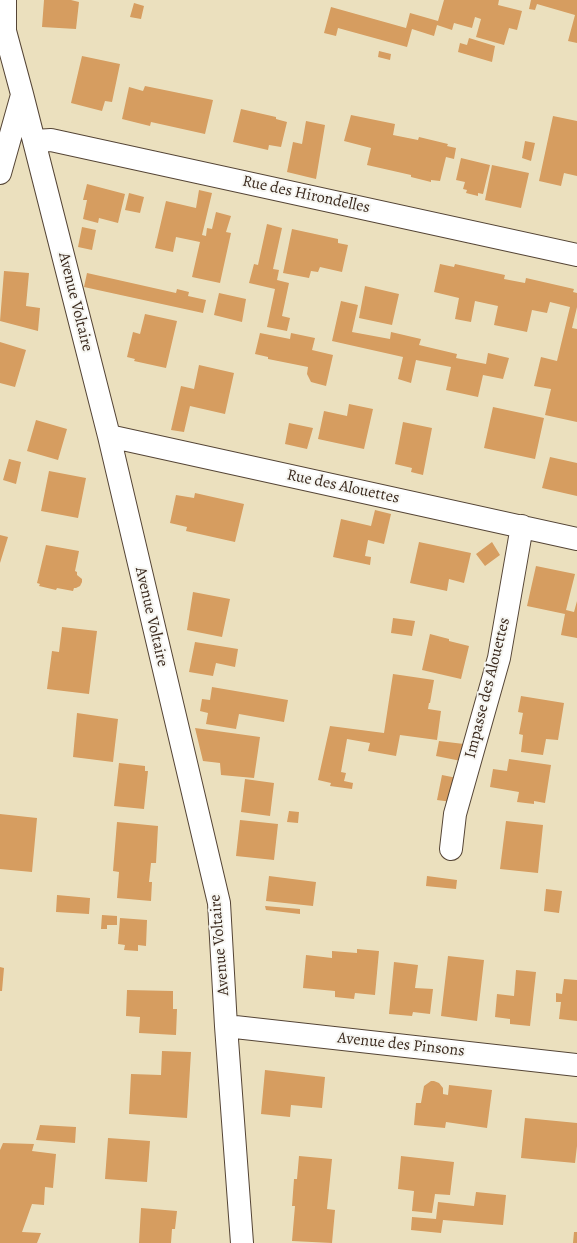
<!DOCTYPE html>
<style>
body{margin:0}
canvas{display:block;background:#ebe0be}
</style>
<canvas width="577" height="1243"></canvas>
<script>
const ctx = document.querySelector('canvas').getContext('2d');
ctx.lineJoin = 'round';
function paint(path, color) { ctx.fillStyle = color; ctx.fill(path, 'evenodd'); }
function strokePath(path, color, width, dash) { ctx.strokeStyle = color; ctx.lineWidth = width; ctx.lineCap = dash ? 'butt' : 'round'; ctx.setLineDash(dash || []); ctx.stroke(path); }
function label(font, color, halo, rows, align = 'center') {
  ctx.font = font + ' Alegreya,serif'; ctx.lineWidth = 4; ctx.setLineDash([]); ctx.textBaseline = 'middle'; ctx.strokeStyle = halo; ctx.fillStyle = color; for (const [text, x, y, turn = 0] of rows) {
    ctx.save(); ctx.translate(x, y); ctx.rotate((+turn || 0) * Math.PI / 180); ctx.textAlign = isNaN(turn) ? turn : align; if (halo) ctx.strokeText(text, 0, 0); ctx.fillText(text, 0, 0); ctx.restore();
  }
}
paint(new Path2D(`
 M44,0H71L79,2L76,29L42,27Z
 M444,0H499L498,5L522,11L517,30L509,28L504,45L476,37L481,19L475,17L472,28L454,23L452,30L437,25L434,36L412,29L407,47L338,28L336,36L324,33L331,7L406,28L410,13L438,21Z
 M531,0H577V43L568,41L575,15L537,4L535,10L529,9Z
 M134,3L144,6L141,19L130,17Z
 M469,38L495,46L492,62L458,52L460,43L467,45Z
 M379,51L391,54L390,60L378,57Z
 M82,56L120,64L112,102L105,101L102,111L71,103Z
 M145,86L213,100L205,134L151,122L150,126L122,119L129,87L143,91Z
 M241,109L276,117V119L287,122L281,147L269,145L268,150L233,142Z
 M351,115L395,124L393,135L418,140L419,137L448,144L447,146L456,148L454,159L446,157L440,181L431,180V182L411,177V175L367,165L371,148L344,141Z
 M553,116L577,121V176L564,173L561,186L539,181Z
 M306,121L325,125L316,179L287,172L293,142L302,144Z
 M525,141L535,143L531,161L522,158Z
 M461,158L490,165L483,194L478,193V196L466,193L467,190L463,189L465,182L456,180Z
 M492,165L529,173L521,208L485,200Z
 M87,184L125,194L118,223L99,218L98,223L83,219L87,200H83Z
 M199,190L212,193L202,235L206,236L207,228L212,229L216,212L231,216L226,232L231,233L220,283L192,277L200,242L176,237L173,252L155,248L166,201L196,208Z
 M129,193L144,197L140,213L125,210Z
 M267,224L282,228L273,269L279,270L277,280L289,283L282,316L290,318L287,331L267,327L275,289L249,283L254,264L258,265Z
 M82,227L96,230L92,250L78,247Z
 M292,229L338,239V243L348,245L342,272L320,267L318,272L311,271L309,278L283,273Z
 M440,264L454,267L455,264L505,275L504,279L525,283L526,278L574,289L573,292L577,293V307L572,328L577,329V422L545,415L551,389L534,386L541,357L557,361L570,307L550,302L547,313L532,310L527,332L494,325L498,306L475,301L471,322L455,319L459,298L434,292Z
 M4,271L29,273L26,306L40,308L38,331L0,321Z
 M87,273L176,293L177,289L189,292L188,296L206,300L203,313L84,287Z
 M365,286L399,294L392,325L359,318Z
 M219,293L246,299L242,322L214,315Z
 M341,301L358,305L352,332L390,339L391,332L421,339L419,345L457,354L456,358L486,364L488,353L509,358L503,379L483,375L478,397L446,390L451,367L416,360L411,383L398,379L403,357L332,341Z
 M145,314L177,321L166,368L134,361L135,359L127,357L133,332L140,334Z
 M260,333L290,339L291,333L315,338L312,350L333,355L326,386L311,382L307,374L308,367L268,359V357L255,354Z
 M0,342L26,350L15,387L0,383Z
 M199,365L234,373L225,414L190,406L184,432L171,430L181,386L194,389Z
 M349,404L373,409L364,449L318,439L324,411L347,416Z
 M493,407L544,418L535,459L484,448Z
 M36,420L67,429L58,460L27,451Z
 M403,422L432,428L423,475L411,472L412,468L395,464Z
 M289,423L313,428L307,449L285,444Z
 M550,457L577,463V496L542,488Z
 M9,459L21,462L16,484L3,480Z
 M49,471L86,478L78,518L41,511Z
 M195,493L244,504L235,542L186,531L187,527L170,523L176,495L194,498Z
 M375,510L391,514L384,544L368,540L365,556L371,557L370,565L333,557L341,519L371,526Z
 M0,535L8,537L0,563Z
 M419,542L471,553L464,583L449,579L447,591L410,583Z
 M492,542L500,555L485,566L476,554Z
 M46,545L79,551L75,571L77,572V575L82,579V582L80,586L76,588H74L73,591L57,588L56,590L39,586L40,584L37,583Z
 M536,566L575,574L566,610L574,612L577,601V638L561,635L565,614L527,606Z
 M193,592L230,599L222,637L187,630Z
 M393,618L415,621L412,636L391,633Z
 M62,627L97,631L89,694L47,689L52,651L59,652Z
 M430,634L449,639V641L469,646L461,679L422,670Z
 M195,642L238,649L235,667L216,663L213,676L189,672Z
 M393,674L434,680L430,703H429L428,709L441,711L437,740L400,735L396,756L368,751L370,743L347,739L341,772L346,773L344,781L353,783L352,789L330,786L331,783L318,780L330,726L384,733Z
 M212,687L288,700L284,722L239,714L236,729L206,724L208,713L200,711L202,699L210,700Z
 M521,696L564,703L558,740L546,739L543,755L521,752L523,735L519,734L523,713L518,712Z
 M77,713L118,719L113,762L73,757Z
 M195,728L260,737L254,778L221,775L220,763L203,761Z
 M439,741L464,744L461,761L436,756Z
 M509,759L551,765L545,803L534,801V804L517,802L519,792L490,787L493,769L507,771Z
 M119,763L145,766V771H148L144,809L114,806Z
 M442,775L457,778L452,802L437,800Z
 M245,779L274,783L270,816L241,812Z
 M289,811L299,812L298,823L287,822Z
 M0,814L37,818L32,872L0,869Z
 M240,820L278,824L274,860L236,856Z
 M506,821L543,825L538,873L500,869Z
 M117,822L158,826L156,863H151L149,882H152L151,901L117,898L119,872L113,871Z
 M269,876L316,882L313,906L266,901Z
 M427,876L457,880L456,889L426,886Z
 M546,889L562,891L559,913L544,911Z
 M57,895L90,898L89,914L56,912Z
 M265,906L300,909V914L266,910Z
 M102,915L117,916V925H107V929H101Z
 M120,918L147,920L146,946L138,945V951L124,950L125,945L118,944Z
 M357,949L379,951L375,995L355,993L354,999L335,997V991L303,988L306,955L332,958V951L357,953Z
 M448,956L484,960L477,1021L441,1016Z
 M394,962L418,965L415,988L433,989L430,1014L413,1012L412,1016L389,1014Z
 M0,967L4,968L2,991H0Z
 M516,970L536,972L530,1026L510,1024V1019L495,1017L497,994L514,996Z
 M564,979L577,980V1021L559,1019L561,1002H556V993L562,994Z
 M127,990L173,991V1009H177L176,1035L139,1033L140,1017L126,1016Z
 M162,1051L191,1052L187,1118L129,1114L131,1074L161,1075Z
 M265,1070L325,1077L322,1108L291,1105L290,1117L261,1114Z
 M431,1081H434L439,1083L443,1088V1094L448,1095L449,1085L492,1090L487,1128L446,1122L445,1128L414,1125L416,1103H421L424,1086Z
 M525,1118L577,1123V1146L575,1163L521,1158Z
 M40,1125L76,1127L75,1143L36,1140Z
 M108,1138L150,1141L147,1182L105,1179Z
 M3,1143L34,1144L32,1151L56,1154L53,1188L45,1187L44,1205L32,1204L22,1232L41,1233L37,1243H0V1150Z
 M299,1156L332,1159L327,1209L335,1210L332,1243L292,1241L295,1206H292L294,1179H297Z
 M401,1156L454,1162L450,1195L435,1194L432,1213L412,1211L414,1191L398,1189Z
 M476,1192L506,1195L503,1225L443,1220L441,1233L411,1230L412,1217L436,1219L438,1202L474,1206Z
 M141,1208L177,1211L175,1229H172L171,1243H139Z
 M574,1232H577V1243H573Z`), '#d69d60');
const minor = new Path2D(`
 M5,0V31L22,94L109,436L219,903L226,1026L242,1243
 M34,141L51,140L577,255
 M0,173L22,95
 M109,436L577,539
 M451,849L455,814L499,658L522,526
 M226,1026L577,1065`);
strokePath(minor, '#554536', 24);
strokePath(minor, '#fff', 22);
label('16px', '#3b2a1e', '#f6f6f2', [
 ["Rue des Hirondelles",306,195,12],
 ["Avenue Voltaire",75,302,76],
 ["Rue des Alouettes",343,487,12],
 ["Avenue Voltaire",151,617,77],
 ["Impasse des Alouettes",488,688,-76],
 ["Avenue Voltaire",220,945,-95],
 ["Avenue des Pinsons",401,1045,6]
]);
</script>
